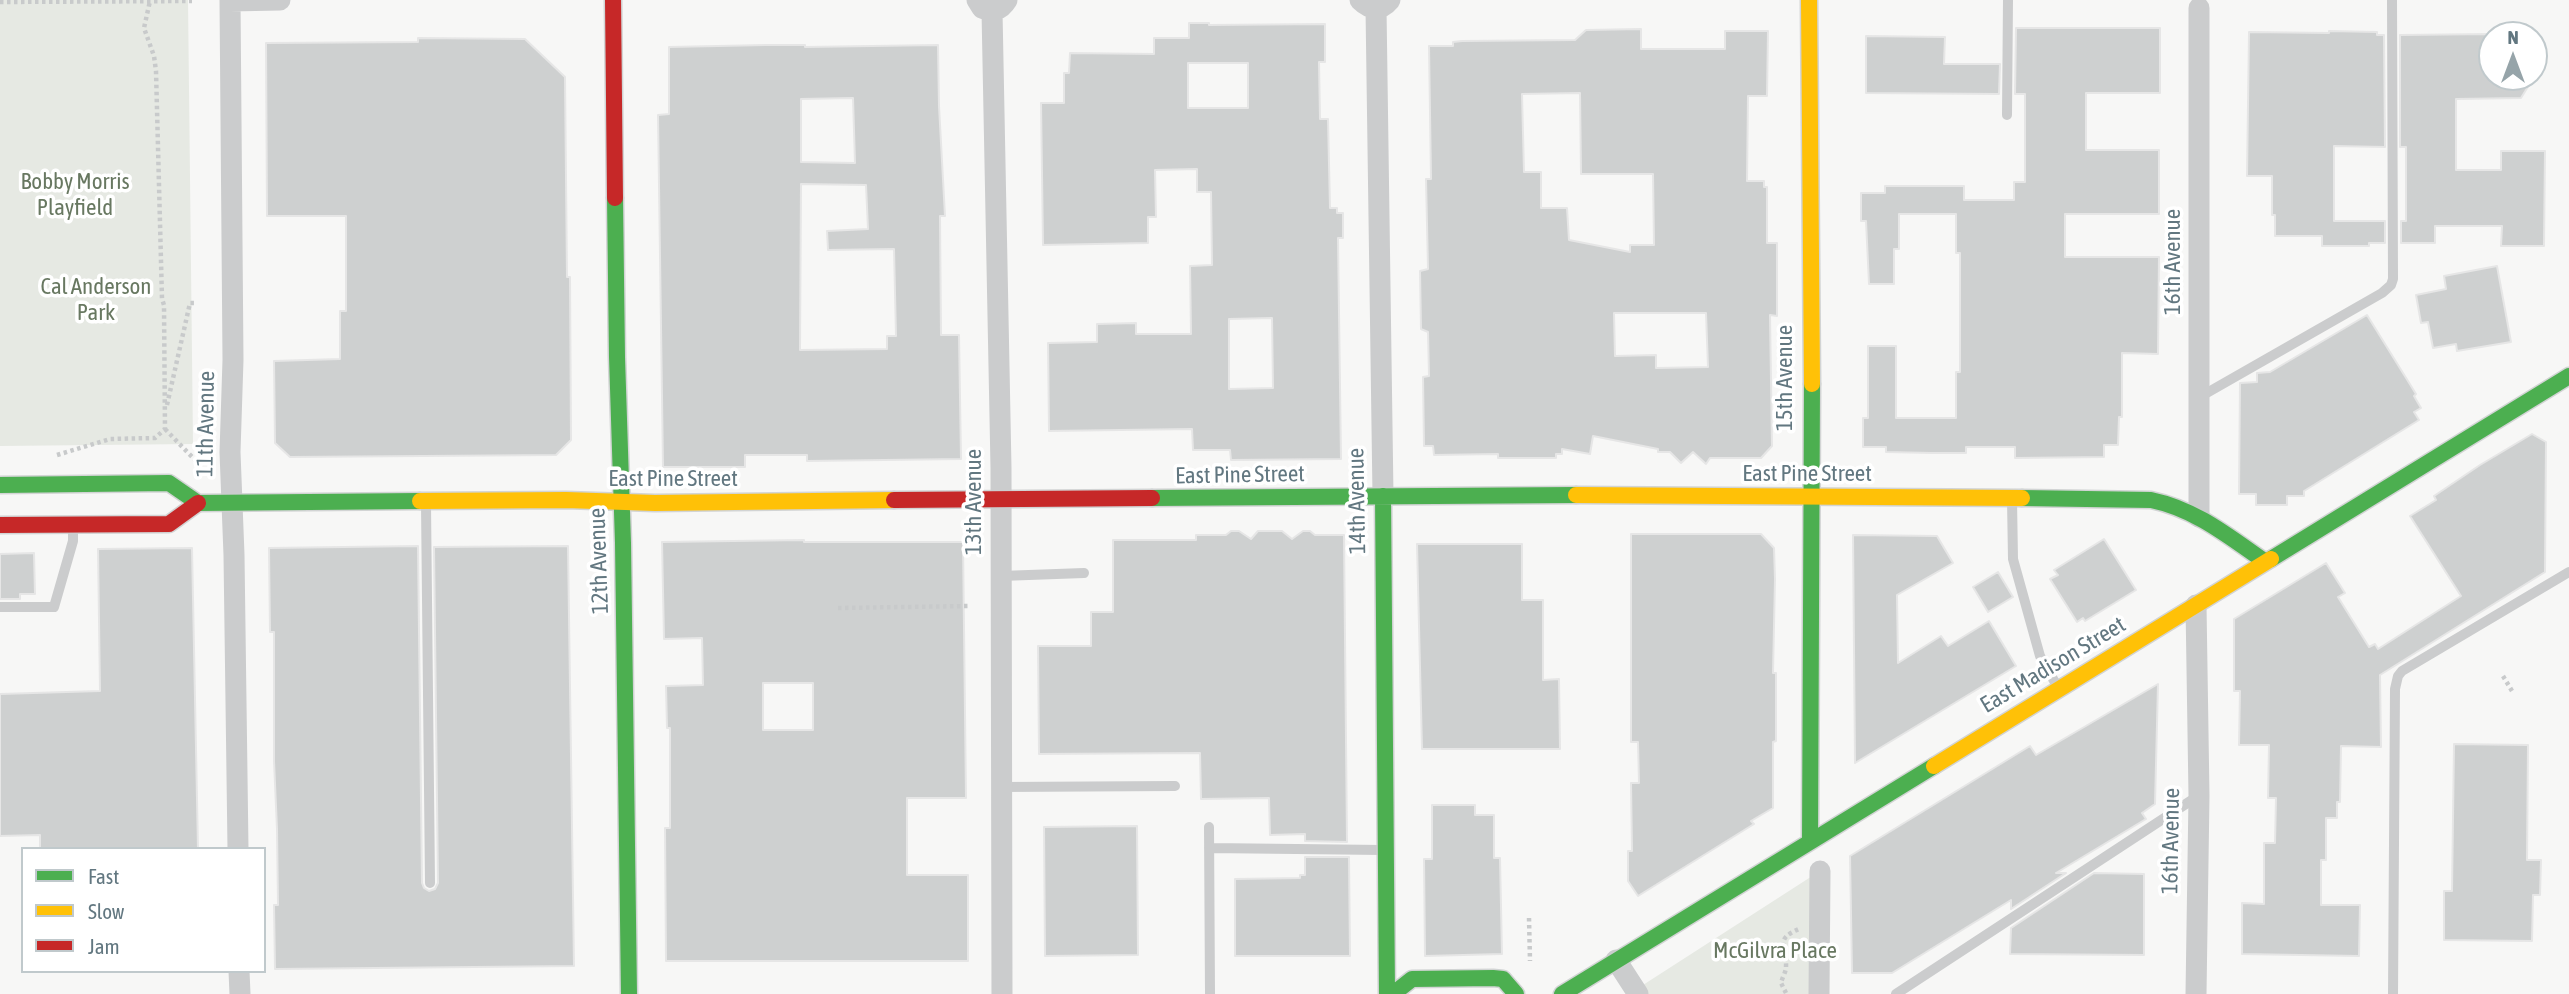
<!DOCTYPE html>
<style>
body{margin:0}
#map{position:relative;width:2569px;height:994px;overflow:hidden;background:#f7f7f6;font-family:"Asap Condensed",sans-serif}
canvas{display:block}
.legend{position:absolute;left:21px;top:847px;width:245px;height:126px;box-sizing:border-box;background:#fff;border:2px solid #c0c9cc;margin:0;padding:9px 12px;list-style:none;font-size:21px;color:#627780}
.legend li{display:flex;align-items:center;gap:14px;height:35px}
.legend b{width:35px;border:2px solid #c0c9cc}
.north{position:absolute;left:2478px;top:21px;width:70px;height:70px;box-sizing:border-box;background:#fff;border:2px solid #c0c9cc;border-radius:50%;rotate:0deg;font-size:19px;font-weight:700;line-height:28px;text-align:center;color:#627780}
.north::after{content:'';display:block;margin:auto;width:24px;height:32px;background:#96a4a9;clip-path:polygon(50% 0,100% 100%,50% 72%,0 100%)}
</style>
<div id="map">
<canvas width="2569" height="994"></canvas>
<ul class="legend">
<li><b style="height:9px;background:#4caf50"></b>Fast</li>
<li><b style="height:9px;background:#ffc107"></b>Slow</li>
<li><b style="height:9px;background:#c62828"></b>Jam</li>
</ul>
<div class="north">N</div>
</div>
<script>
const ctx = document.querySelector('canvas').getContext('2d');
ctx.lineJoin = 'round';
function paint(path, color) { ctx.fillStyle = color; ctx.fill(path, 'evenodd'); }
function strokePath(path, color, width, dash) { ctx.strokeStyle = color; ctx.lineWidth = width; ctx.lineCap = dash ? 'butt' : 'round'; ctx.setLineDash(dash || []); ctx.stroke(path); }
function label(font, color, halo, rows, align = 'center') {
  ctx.font = font + ' "Asap Condensed",sans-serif'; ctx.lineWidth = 7; ctx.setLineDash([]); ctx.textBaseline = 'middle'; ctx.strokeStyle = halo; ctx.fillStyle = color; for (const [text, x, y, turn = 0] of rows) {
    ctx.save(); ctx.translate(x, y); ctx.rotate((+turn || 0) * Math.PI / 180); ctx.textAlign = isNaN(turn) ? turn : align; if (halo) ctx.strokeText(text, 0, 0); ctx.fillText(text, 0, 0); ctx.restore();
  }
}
paint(new Path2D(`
 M0,0H188L193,444L0,446Z
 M1820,871L1819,994H1629Z`), '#e6e9e3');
const building = new Path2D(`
 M1189,23H1209V25L1325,24V62H1319L1320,119H1328L1330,208H1337V213H1343V238H1338L1341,459L1231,460L1230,450H1193L1192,429L1049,431L1048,343L1097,342V324L1136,323V334H1191L1190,266L1212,265L1211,192H1197V169L1155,170L1156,217H1148V243L1043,245L1041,103H1064V73H1069L1070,53L1154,54V38H1189ZM1188,63H1248V108H1188ZM1272,318L1273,388L1229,389V319Z
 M2016,28H2160V93H2086V150H2159V214H2065V257H2159L2158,354L2122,353V417H2119L2118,445H2104V457L2015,458V447H1966V453H1932L1886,452V447H1863V418H1868V346H1896V418H1956V372H1960V253H1956V214H1899V249H1894V284H1869L1866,221H1861V193H1885V186H1964V200H2014V182H2025V94H2015Z
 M1641,29V49H1725V31H1768L1767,96H1748L1747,181H1764V187H1767V243H1777V316L1770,315L1772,446L1761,458H1710L1706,464L1693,452L1681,463L1670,452H1658V449L1593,436L1590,454L1562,449V454H1556V458H1498V454L1434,455L1433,446H1424L1423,377L1429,376L1428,332L1421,329L1420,271L1428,269L1426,179H1431L1429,46H1453V42L1462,41L1575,40L1586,30ZM1580,93L1581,174H1653L1654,245H1630V252L1569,240L1567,208H1541V172H1524L1522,94ZM1614,313H1706L1708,367L1656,368V355L1615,356Z
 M2329,31L2377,32V35H2384L2385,147L2334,146V221H2385V243H2369V246H2322V236H2275V215H2272V176H2247L2249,32L2329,33Z
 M2492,34V77H2534L2521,98L2456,99V170H2501V151H2545L2544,246H2501L2502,226H2435V243H2401V221H2406V147H2400V35Z
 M1866,36L1945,37L1944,64H2000L1999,94L1866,93Z
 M418,38L525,39L565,77L567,277H570L571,440L556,455L290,457L275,443L274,361L340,359V311H346V216H267L266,43L418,42Z
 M766,45H805V47L938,45L939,106L945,216H940L941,335H959L961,459L807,461V455H745V467H663L658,115L669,114V47ZM853,98L855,163L801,162V99ZM801,184L866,185L868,229L827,231L828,250L894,249L896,336H887V349L800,350Z
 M2497,266L2511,342L2457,351L2456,344L2433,348L2428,322L2421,323L2416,295L2446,289L2444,276Z
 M2367,315L2416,394L2414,396L2421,408L2414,412L2419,420L2304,491V496H2287V505H2256V494H2239L2240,383L2257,382V373L2270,372Z
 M2532,434L2546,442L2545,572L2380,675L2381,747L2341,746L2340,802H2337V818H2326V860H2321V905H2360L2359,956L2242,954V903L2264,904V843H2275L2276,798H2268L2269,745H2239L2240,691H2234V619L2326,563L2345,593L2338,597L2369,647L2375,644L2378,649L2461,596L2410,516L2436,500L2434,496L2480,465Z
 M1231,531H1239L1251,539L1258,531H1282L1292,539L1303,531H1310L1315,535H1344L1347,842L1305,841V834L1270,835L1269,798L1201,799L1200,753L1039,754L1038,646H1091V612H1113V540H1196V535H1226Z
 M1631,534H1761L1774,548L1775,579L1773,673H1776V741L1773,742V808L1751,821L1754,824L1638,896L1628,881V851H1632L1631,783H1639L1638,742H1631Z
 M1853,535L1937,536L1953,563L1897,595L1898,663L1941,636L1948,646L1989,621L2016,666L1855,763Z
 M2104,539L2136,590L2085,621L2083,618L2077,622L2050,579L2058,575L2054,570Z
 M804,540V542H963L966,798H907V875H968V961H666L665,828H670V728H667L666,686L703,685L702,638L664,639L662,542ZM763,683H813V730H763Z
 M1417,544H1522V600H1543V680L1559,679L1560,749H1422Z
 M418,546L422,883L424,888L429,891L435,889L438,883L434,547L568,546L574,966L275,969L274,905H278L277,829L274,761V632H270L269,548Z
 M192,548L198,849H40V835L0,836V694L100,691L98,549Z
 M34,553L35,594H20V599H0V554Z
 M1998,572L2013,597L1988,612L1973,587Z
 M2158,684L2155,804L2142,813L2146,819L2056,873H2066L2011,909V900L1892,973H1852L1850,856L2030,746L2036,755Z
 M2454,744L2528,745L2527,860H2541L2540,895H2533L2532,941L2444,940V891H2452Z
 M1432,805H1475V815H1494V858H1500L1502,954L1425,956L1424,859H1432Z
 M1137,826L1138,955L1045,956L1044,827Z
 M1305,857H1349L1350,956H1235V879L1300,878V875H1305Z
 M2094,873L2144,874V955L2010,954L2011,928Z`);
paint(building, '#ced0d0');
strokePath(building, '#e6e6e6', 2);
const fast = new Path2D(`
 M615,198L617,357L623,543L629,994
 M0,485L169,483L198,503L420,501
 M1383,496L1387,994
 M1152,498L1576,495
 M2022,498L2151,500C2195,509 2228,536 2264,561
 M2271,559L2569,376
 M1810,840L1812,384
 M1393,994L1412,979L1493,978L1503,979L1516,994
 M1562,994L1934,766`);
const slow = new Path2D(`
 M1809,0L1812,384
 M1576,495L2022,498
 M420,501L566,500L655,503L894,500
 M1934,766L2271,559`);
const jam = new Path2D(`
 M613,0L615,198
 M894,500L1152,498
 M0,525L169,524L198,503`);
strokePath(fast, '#d2d4d4', 19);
strokePath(slow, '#d2d4d4', 19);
strokePath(jam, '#d2d4d4', 19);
strokePath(new Path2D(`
 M0,2L192,1
 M167,405L190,303H195
 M165,429L197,462
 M57,455L110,439L155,438L165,429L164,305L162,299L156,71L154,56L144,28L150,1
 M838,608L969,606
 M2503,676L2512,691
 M1529,918L1530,961
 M1786,993L1781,983C1782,978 1786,972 1786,967C1787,946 1773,940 1799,929`), '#c8cacb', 4.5, [3.5, 3.5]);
strokePath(new Path2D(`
 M2007,115L2008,0
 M2198,398L2382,293L2391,285L2393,279L2392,0
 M2012,500L2013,559L2040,656L2057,686
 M426,504L430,883
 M1001,576L1084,573
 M0,607H54L73,541V527
 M1002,787L1175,786
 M1209,827L1210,994
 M1209,848L1383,850
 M1896,994L2198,796
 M2393,994L2395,689L2398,676L2402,671L2569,572`), '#cbcccd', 10);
strokePath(new Path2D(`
 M230,0L233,360L230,452L234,555L238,849
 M977,0L982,8C992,13 1001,10 1007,0
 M1360,0C1370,10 1381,11 1390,0
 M230,1L280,0
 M1376,8L1383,496
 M2199,8V517
 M992,11L1001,468L1002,994
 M1616,960L1638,994
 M239,971L240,994
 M1819,994L1820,871
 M2196,994L2199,796L2196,605`), '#cbcccd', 21);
strokePath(fast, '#4caf50', 16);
strokePath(slow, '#ffc107', 16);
strokePath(jam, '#c62828', 16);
label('23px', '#687861', '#fff', [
 ["Bobby Morris",75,182],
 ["Playfield",75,208],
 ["Cal Anderson",96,287],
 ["Park",96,313],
 ["McGilvra Place",1775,951]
]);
label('23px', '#627780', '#fff', [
 ["16th Avenue",2173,262,-90],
 ["15th Avenue",1785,378,-90],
 ["11th Avenue",206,424,-89],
 ["East Pine Street",1807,474],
 ["East Pine Street",1240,475,-1],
 ["East Pine Street",673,479],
 ["14th Avenue",1357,501,-91],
 ["13th Avenue",974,502,-90],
 ["12th Avenue",599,561,-92],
 ["East Madison Street",2053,665,-31],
 ["16th Avenue",2171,841,-89]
]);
</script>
